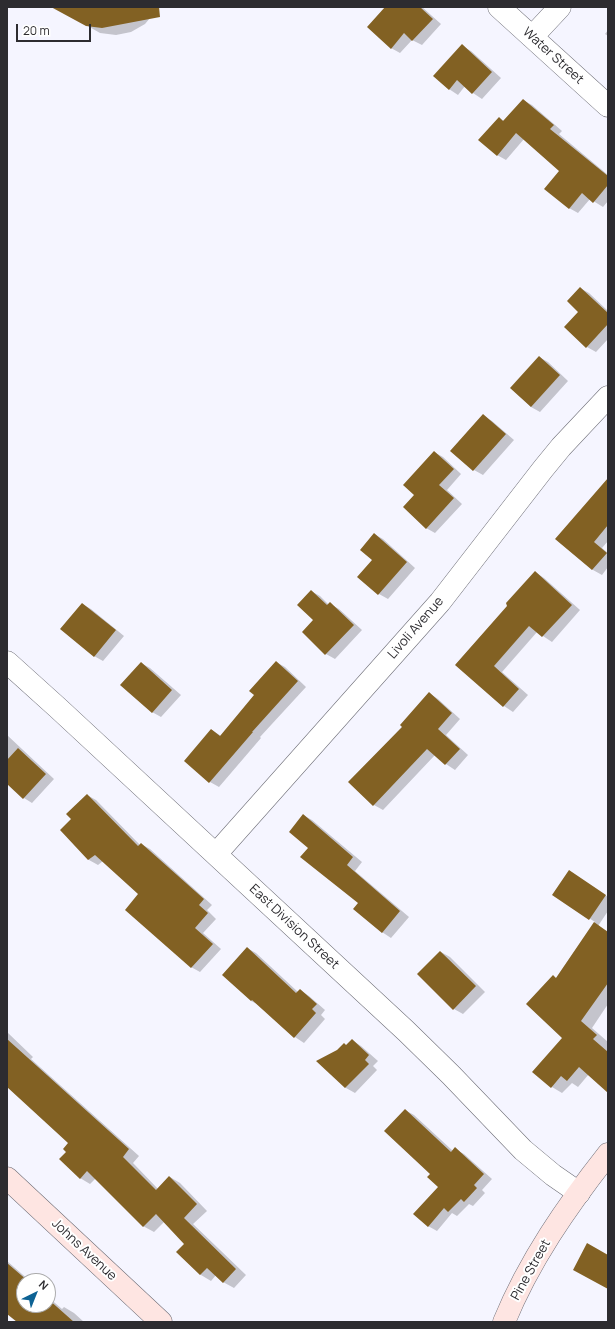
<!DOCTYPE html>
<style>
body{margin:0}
#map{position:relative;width:615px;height:1329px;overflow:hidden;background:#f5f5ff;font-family:Manrope,sans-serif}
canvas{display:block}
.frame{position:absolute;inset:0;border:8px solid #2d2c30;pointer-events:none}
.north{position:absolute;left:16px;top:1273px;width:40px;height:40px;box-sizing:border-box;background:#fff;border:1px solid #ababac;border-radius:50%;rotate:43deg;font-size:11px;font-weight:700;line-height:16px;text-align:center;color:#2d2c30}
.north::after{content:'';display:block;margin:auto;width:14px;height:18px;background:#0d6294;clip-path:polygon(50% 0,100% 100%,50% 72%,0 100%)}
.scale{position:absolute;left:16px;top:24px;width:75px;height:18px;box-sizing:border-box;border:2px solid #2d2c30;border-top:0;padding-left:5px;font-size:12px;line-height:14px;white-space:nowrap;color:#2d2c30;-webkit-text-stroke:3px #fff;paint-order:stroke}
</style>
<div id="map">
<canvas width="615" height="1329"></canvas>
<div class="frame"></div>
<div class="north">N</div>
<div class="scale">20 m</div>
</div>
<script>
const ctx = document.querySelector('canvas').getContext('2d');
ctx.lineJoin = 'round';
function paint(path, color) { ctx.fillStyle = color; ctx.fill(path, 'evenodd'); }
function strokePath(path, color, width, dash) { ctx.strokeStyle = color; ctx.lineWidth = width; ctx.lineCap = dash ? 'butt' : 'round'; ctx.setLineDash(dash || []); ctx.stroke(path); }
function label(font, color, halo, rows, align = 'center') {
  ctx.font = font + ' Manrope,sans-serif'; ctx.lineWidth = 4; ctx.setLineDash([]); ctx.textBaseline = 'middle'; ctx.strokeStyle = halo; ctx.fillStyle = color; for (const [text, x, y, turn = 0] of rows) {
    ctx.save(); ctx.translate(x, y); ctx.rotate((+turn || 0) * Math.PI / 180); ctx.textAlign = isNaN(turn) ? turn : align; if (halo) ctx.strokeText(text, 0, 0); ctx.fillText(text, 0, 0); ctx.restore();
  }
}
paint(new Path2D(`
 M63,7H157L155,12L145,24L131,32L116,35L100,33L86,25Z
 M386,7H422L441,24L422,45L412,40L400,53L391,48Z
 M608,30V36L605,34Z
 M462,46L471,51L501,78L482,99L473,93L465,86L458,95L449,89Z
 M523,100L532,105L562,131L559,134L608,175V201L603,207L590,199L578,213L569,208L561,171L524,139L506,160L497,155L499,118L504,121Z
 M580,288L589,293L608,311V339L596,352L587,347L566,327L580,312Z
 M539,357L548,362L568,381L540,412L531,407L511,388Z
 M484,416L492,421L514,440L483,475L474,470Z
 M434,452L443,457L461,474L447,490L462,504L435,533L426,528L415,495Z
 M608,480V541L602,548L608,553V567L602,575L593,570L557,539Z
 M374,534L383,539L415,568L388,599L379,594L373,560Z
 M535,572L544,578L580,610L552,642L537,632L502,672L528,695L513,712L504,706L456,664L508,606Z
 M311,591L320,596L329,605L330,604L339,609L362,630L335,659L326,654L315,620Z
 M82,604L91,609L124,636L103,661L94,656Z
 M276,662L285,667L306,687L260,737L261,738L219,787L210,782L185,761L212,730L221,736L255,695Z
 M141,663L150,668L181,695L161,717L152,712Z
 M429,693L438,699L460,719L446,735L468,755L455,770L446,764L435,755L383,810L374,805L350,782L403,726Z
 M7,735L54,779L32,803L24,798L7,783Z
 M87,795L96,800L140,845L141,844L150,849L212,905L207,910L216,919L203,933L221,949L200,972L191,967L140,894L103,861L98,865L89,860L61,830L72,819Z
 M303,815L312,820L362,862L355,871L409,917L391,938L382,932L359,903L310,847Z
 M578,877L608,897V911L598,926L608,932V1004L592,1028L608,1042V1089L589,1074L578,1087L572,1083L562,1093L552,1087L564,1037L556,978L595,922L554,895Z
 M247,948L256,953L298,992L300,990L309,996L325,1010L321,1015L325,1019L304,1043L295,1037L259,1005L251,1001Z
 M441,952L450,957L485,992L463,1014L454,1009Z
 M7,1032L33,1057L31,1059L139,1156L133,1163L158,1189L170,1177L180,1183L207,1211L193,1224L246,1275L234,1288L223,1282L216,1275L211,1281L201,1275L178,1252L186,1244L164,1222L154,1232L143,1226L96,1178L90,1184L80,1178L67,1152L70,1143L7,1086Z
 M352,1040L361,1046L378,1061L373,1066L377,1070L355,1093L346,1088L318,1061L347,1046Z
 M405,1110L414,1115L453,1151L455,1149L464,1154L492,1179L482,1190L485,1193L473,1206L469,1204L457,1216L452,1213L437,1231L428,1226L439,1186L432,1174Z
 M7,1261L30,1281H24V1305H48V1297L62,1309L64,1307L74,1313L84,1322H20L7,1312Z`), '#0003');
paint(new Path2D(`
 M51,7H159L160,17L102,28L86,26Z
 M385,7H420L433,19L412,41L404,33L391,49L367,27Z
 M462,44L492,72L472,94L457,80L449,90L433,76Z
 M523,99L554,125L550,129L608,176V185L593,203L582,193L569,209L544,189L559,171L516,133L497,156L478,140L499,117L503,121Z
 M580,287L608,313V324L586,348L564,327L578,312L567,301Z
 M539,356L560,375L531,407L510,388Z
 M483,414L506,434L473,471L450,451Z
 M434,451L454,469L439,485L454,498L426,529L403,507L414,495L403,485Z
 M608,478V525L594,542L607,553L592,570L555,539Z
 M374,533L407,562L378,595L357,577L372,560L360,550Z
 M535,571L572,605L542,637L529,626L494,666L519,689L503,707L455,665L507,606L506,603Z
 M311,590L327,605L330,602L354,625L325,655L302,632L313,620L297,605Z
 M82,603L116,630L94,657L60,629Z
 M276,661L298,681L252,732H253L209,783L184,761L211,729L220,736L254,695L249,691Z
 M141,662L172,690L152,713L120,685Z
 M429,692L452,713L438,729L460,749L445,765L427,749L373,806L348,782L402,727L400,725Z
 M18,748L46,774L23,799L7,784V760Z
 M87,794L138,846L141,843L204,899L199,905L208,913L195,928L213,944L191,968L125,910L138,894L95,855L88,860L60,830L71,819L66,814Z
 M303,814L353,857L347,865L400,911L382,933L353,909L358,903L300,857L308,848L289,832Z
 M569,870L606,895L589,920L552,895Z
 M594,922L608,932V983L581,1021L597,1035L593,1039L608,1052V1093L579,1067L567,1081L561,1076L551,1088L532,1072L562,1038L526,1004L553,975L556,978Z
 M247,947L296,993L300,989L317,1004L312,1009L316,1013L294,1038L252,1000L251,1001L222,975Z
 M440,951L476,986L453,1010L417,974Z
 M7,1039L129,1149L123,1157L156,1190L169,1176L197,1204L184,1218L236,1269L223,1283L207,1268L200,1275L176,1252L184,1244L156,1214L143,1227L87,1171L80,1179L59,1159L66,1152L63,1149L68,1143L7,1087Z
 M352,1039L369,1055L365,1060L369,1064L345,1088L316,1061L337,1050L344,1043L346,1045Z
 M405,1109L451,1152L455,1147L484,1174L474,1185L477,1188L464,1202L461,1199L448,1212L444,1208L428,1227L413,1214L438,1187L427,1177L430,1174L384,1131Z
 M587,1243L608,1255V1289L573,1270Z
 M7,1263L28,1281H24V1305H48V1299L74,1322H17L7,1314Z`), '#826123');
const street = new Path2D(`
 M499,7L608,106
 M532,37L560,7
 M7,662L58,708L406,1031L451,1075L523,1150L553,1175L579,1193
 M216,854L440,602L543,469L561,447L608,397`);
const secondary = new Path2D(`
 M7,1178L161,1322
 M504,1322C529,1261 567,1206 608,1154`);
strokePath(street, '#6d6d76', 23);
strokePath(secondary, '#6d6d76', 23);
strokePath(street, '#fff', 22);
strokePath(secondary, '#fee5e2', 22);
label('13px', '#2d2c30', '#fff', [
 ["Water Street",553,56,42],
 ["Livoli Avenue",416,628,-49],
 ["East Division Street",294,927,43],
 ["Johns Avenue",84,1250,43],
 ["Pine Street",531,1270,-61]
]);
</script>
